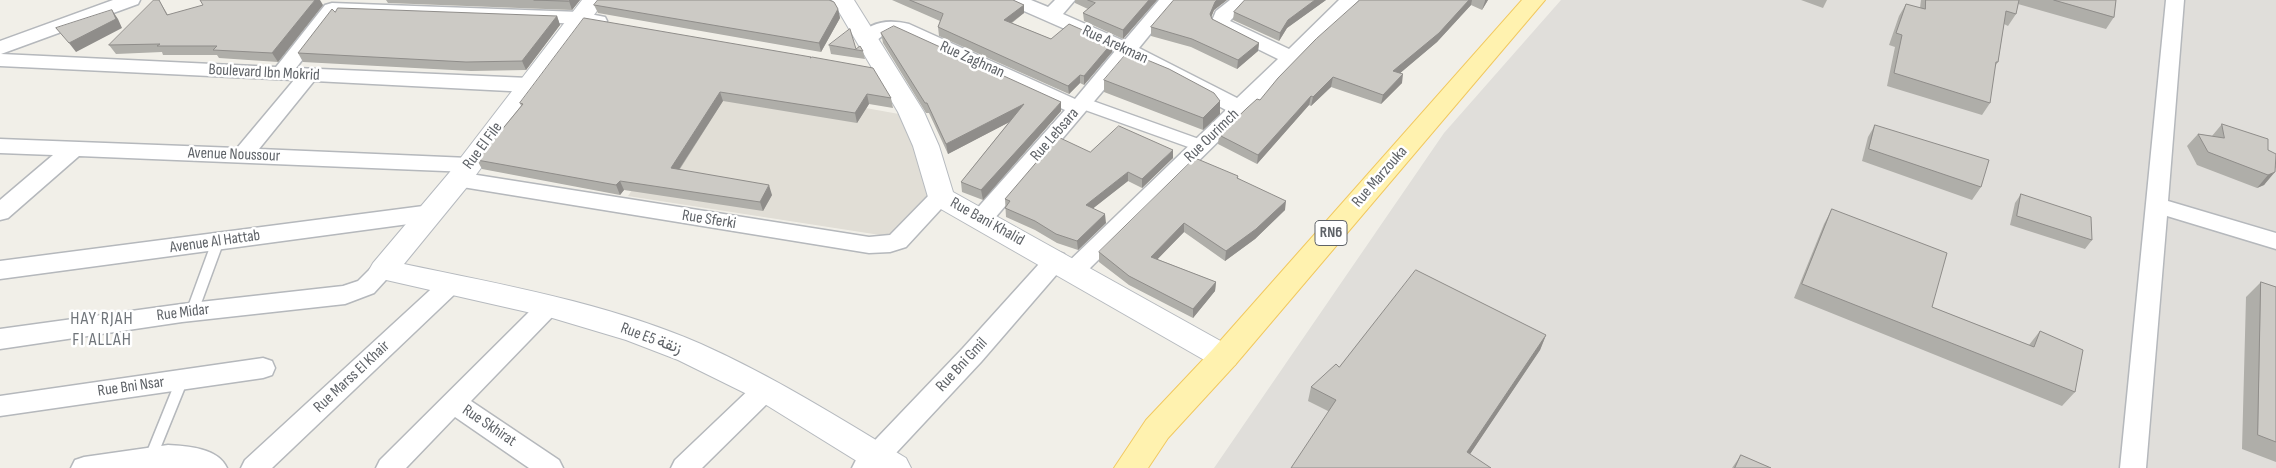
<!DOCTYPE html>
<meta charset="utf-8">
<style>
body{margin:0}
canvas{display:block;background:#f1efe8}
</style>
<canvas width="2276" height="468"></canvas>
<script>
const ctx = document.querySelector('canvas').getContext('2d');
ctx.lineJoin = 'round';
function paint(path, color) { ctx.fillStyle = color; ctx.fill(path, 'evenodd'); }
function strokePath(path, color, width, dash) { ctx.strokeStyle = color; ctx.lineWidth = width; ctx.lineCap = dash ? 'butt' : 'round'; ctx.setLineDash(dash || []); ctx.stroke(path); }
function label(font, color, halo, rows, align = 'center') {
  ctx.font = font + ' "Sofia Sans Condensed",Vazirmatn,sans-serif'; ctx.lineWidth = 5; ctx.setLineDash([]); ctx.textBaseline = 'middle'; ctx.strokeStyle = halo; ctx.fillStyle = color; for (const [text, x, y, turn = 0] of rows) {
    ctx.save(); ctx.translate(x, y); ctx.rotate((+turn || 0) * Math.PI / 180); ctx.textAlign = isNaN(turn) ? turn : align; if (halo) ctx.strokeText(text, 0, 0); ctx.fillText(text, 0, 0); ctx.restore();
  }
}
paint(new Path2D(`
 M1561,0H2276V468H1214L1444,133Z`), '#e0deda');
paint(new Path2D(`
 M705,79L910,116L930,198L893,237L628,196Z`), '#e1ded6');
const lane = new Path2D(`
 M1082,103L1202,146
 M192,312L218,241
 M150,459L182,380`);
const street = new Path2D(`
 M113,0H140L138,4L1,54L276,67L325,5L332,3L580,12L605,17L607,21L605,25L598,27L580,24L479,19L337,15L296,68L529,78L536,80L539,85L536,90L529,92L314,81L259,149L469,158L477,160L480,165L477,170L469,172L79,156L8,218L0,220V200L53,155L0,153V139L237,148L294,80L0,66V41Z
 M1006,0H1031L1048,7L1055,0H1075L1063,14L1124,41L1159,0H1178L1139,48L1237,98L1278,59L1213,27L1211,23L1216,11L1230,0H1250L1230,21L1289,49L1339,0H1359L1248,114L1245,115L1082,276L1074,279L1066,276L1062,270L1066,264L1226,110L1130,59L989,225L981,227L973,225L970,219L973,213L1065,110L899,34L886,33C877,40 872,46 860,43L857,39C869,21 889,19 909,24L1075,99L1115,51L1008,4Z
 M2166,0H2184L2168,201L2276,233V249L2167,216L2146,468H2120Z
 M458,172L869,237L890,235L933,191L941,189L949,191L952,197L906,247L890,252L869,253L450,185L447,180L450,175Z
 M431,205L439,207L442,213L439,219L431,221L0,279V261Z
 M1056,251L1064,254L1067,260L1064,266L981,362L882,468H852L856,460L963,348L1048,254Z
 M383,261L391,264L395,270L374,293L345,304L182,322L0,349V329L182,304L343,286L358,281L375,264Z
 M449,277L457,280L461,286L457,292L272,468H241L245,460L441,280Z
 M549,297L557,300L561,306L557,312L471,401L559,460L563,468H529L455,417L406,468H376L380,460L541,300Z
 M263,358L272,361L275,368L272,375L263,378L0,416V396Z
 M766,379L775,382L779,389L775,396L702,468H671L675,460L757,382Z
 M168,445C188,446 218,448 227,468H71L75,460L84,457Z`);
const secondary = new Path2D(`
 M582,0H605L467,187L404,264C504,285 607,303 701,344C773,376 839,418 906,458L911,468H868L755,398L678,360L626,340L549,317L373,277L369,270L373,263L449,173Z
 M832,0H854L924,112L939,146L953,192L1235,349L1239,357L1235,365L1224,369L1213,365L932,204L928,197L913,146L898,112Z`);
const primary = new Path2D(`
 M1522,0H1545L1235,365L1168,438L1148,468H1114L1146,420L1213,349Z`);
strokePath(lane, '#b5b8bc', 14);
strokePath(street, '#b5b8bc', 3);
strokePath(secondary, '#b6babf', 2);
strokePath(primary, '#f2c960', 2);
strokePath(lane, '#fff', 11);
paint(street, '#fff');
paint(secondary, '#fff');
paint(primary, '#fff2af');
paint(new Path2D(`
 M159,0L168,15L323,5L278,62L219,58L217,55H163L162,52L116,54L109,45Z
 M386,0H580L572,10L388,3Z
 M892,0H1013L1024,5V13L1012,23L1051,39L1112,43V52L1084,85L1080,83L1069,94L939,36L938,27L940,21Z
 M1075,0H1157L1123,39L1084,21L1083,13L1088,9L1075,3Z
 M1174,0H1227L1214,10L1211,18L1212,19L1259,43L1258,51L1237,69L1191,47L1151,36V27Z
 M1245,0H1326L1287,28L1279,41L1233,20L1234,12Z
 M1360,0H1488L1482,10L1471,5L1437,42L1400,73L1402,83L1381,104L1331,87L1311,106L1309,105L1257,164L1218,144L1219,135L1260,100Z
 M1801,0H1827L1823,8Z
 M1921,0H2116L2114,17L2106,29L2018,4L2016,14L2008,26L2004,24L1998,62L1995,66L1990,103L1982,115L1887,86L1895,47L1889,45L1899,16L1906,4L1920,8Z
 M594,5L838,9L840,18L821,52L598,13Z
 M557,16L560,25L526,70L471,71L303,62L298,53Z
 M881,33L1061,111L983,200L962,192L961,182L1009,122L948,154L929,113H926L883,43Z
 M829,45L863,51L865,59L831,54Z
 M811,58L891,98L893,108L869,104L857,123L723,101L680,169L772,195L763,211L624,190L620,195L482,169L477,160L521,106L520,103Z
 M1104,80L1220,101V114L1203,130L1104,92Z
 M2222,124L2268,150L2276,167L2264,185L2257,188L2197,165L2187,146L2198,134L2212,136Z
 M1875,125L1981,187L1972,200L1862,161L1868,137Z
 M1090,152L1173,158L1142,188L1128,181L1093,208L1106,223L1078,250L1057,243L1035,230L1006,217L1005,199Z
 M1238,176V178L1285,210L1255,239L1225,261L1184,232L1157,259L1216,282L1215,291L1193,318L1129,285L1099,262V252Z
 M2021,194L2092,240L2085,249L2010,225L2015,203Z
 M1832,209L1932,307L2029,345L2040,331L2075,392L2062,406L1794,298L1824,224Z
 M2261,282L2276,287V462L2242,449L2246,297Z
 M1546,335L1540,350L1470,454L1328,411L1308,401L1311,387L1339,367Z
 M1741,455L1771,468H1732Z`), '#afaea9');
paint(new Path2D(`
 M315,0H320L323,5L278,62L272,53Z
 M570,0H580L572,10L569,1Z
 M1149,0H1157L1123,39V30Z
 M1217,0H1227L1214,10L1209,22L1210,14L1215,2Z
 M1315,0H1326L1287,28L1279,41L1280,33L1288,20Z
 M1469,0H1472L1471,5L1437,42L1392,80L1393,71Z
 M1485,0H1488L1482,10L1485,1Z
 M1024,5V13L1004,28V20Z
 M838,9L840,18L821,52L819,43Z
 M112,10L118,19L122,28L76,52L69,43Z
 M557,16L560,25L526,70L522,61Z
 M1112,43V52L1084,85V76Z
 M1259,43L1258,51L1237,69L1238,60Z
 M1403,74L1402,83L1381,104L1383,95Z
 M1080,75V83L1069,94L1068,86Z
 M1333,77L1331,87L1311,106L1313,97Z
 M720,92L723,101L674,177L671,168Z
 M867,94L869,104L857,123L855,113Z
 M1311,96L1309,105L1257,164L1258,155Z
 M1220,101V114L1203,130V118Z
 M1061,102V111L983,200L981,190Z
 M1024,104L1025,114L948,154L946,144Z
 M1173,150V158L1142,188V179Z
 M1128,172V181L1086,214V205Z
 M2275,172L2264,185L2257,188L2268,175Z
 M620,181L624,190L620,195L616,185Z
 M769,185L772,195L763,211L760,202Z
 M1286,201L1285,210L1255,239L1225,261L1226,251Z
 M1105,214L1106,223L1078,250L1077,241Z
 M1184,223V232L1151,266V257Z
 M1216,282L1215,291L1193,318V309Z
 M1546,335L1540,350L1462,466L1467,452Z`), '#8f8d8a');
const building = new Path2D(`
 M154,0H159L167,15L203,5L200,0H315L272,53L213,50L217,46H157L160,44L109,45Z
 M534,0H570L569,1Z
 M598,0H829L834,2L838,9L819,43L594,5Z
 M910,0H1013L1024,5L1004,20L1051,39L1069,24L1112,43L1084,76L1080,75L1068,86L938,27L943,14Z
 M1088,0H1149L1123,30L1083,13L1095,3Z
 M1174,0H1217L1215,2L1210,14L1212,19L1259,43L1238,60L1192,39L1151,27Z
 M1245,0H1315L1288,20L1280,33L1234,12Z
 M1360,0H1469L1439,33L1393,71L1403,74L1383,95L1333,77L1313,97L1311,96L1258,155L1219,135L1247,108L1257,99L1260,100L1278,78L1316,39Z
 M1926,0H2019L2016,14L2006,11L1998,62H1996L1990,103L1894,73L1902,35L1896,33L1906,4L1925,9Z
 M2054,0H2116L2114,17Z
 M338,8L557,16L522,61L466,62L298,53L332,9L335,12Z
 M112,10L116,19L69,43L56,28Z
 M584,18L811,57L810,58L812,57L873,68L891,98L867,94L855,113L720,92L671,168L769,185L760,202L620,181L616,185L477,160L523,104L520,103Z
 M894,26L1061,102L981,190L961,182L1024,104L946,144L927,103H925L881,33Z
 M850,29L856,49L860,46L863,51L829,45Z
 M1128,52L1169,69L1214,93L1220,101L1203,118L1104,80Z
 M2222,124L2268,139V150L2276,154L2275,172L2268,175L2208,152L2198,134L2224,138Z
 M1875,125L1989,160L1981,187L1869,149Z
 M1119,126L1173,150L1142,179L1128,172L1086,205L1105,214L1077,241L1056,234L1035,221L1005,208L1010,201L1005,199L1058,137L1090,152Z
 M1195,158L1238,176L1237,178L1286,201L1256,229L1226,251L1184,223L1151,257L1216,282L1193,309L1129,276L1099,252Z
 M2021,194L2091,217L2092,240L2017,216Z
 M1832,209L1947,253L1932,307L2034,347L2040,331L2083,350L2075,392L1802,284Z
 M1416,270L1546,335L1467,452L1491,468H1291L1336,400L1311,387L1336,364L1339,367Z
 M2261,282L2276,287V442L2258,435Z
 M1741,455L1771,468H1735Z`);
paint(building, '#cccac5');
strokePath(building, '#8f8d8a', 1);
for (const [x, y, w] of [
 [1331,233,32]
]) { const box = new Path2D(); box.roundRect(x - w / 2, y - 12.5, w, 25, 4); ctx.fillStyle = '#fff'; ctx.fill(box); strokePath(box, '#5f6368', 1); }
label('bold 15px', '#5f6368', null, [
 ["RN6",1331,233]
]);
label('16px', '#5f6368', '#fff', [
 ["Rue Arekman",1115,45,25],
 ["Rue Zaghnan",972,60,24],
 ["Boulevard Ibn Mokrid",264,73,3],
 ["Rue Lebsara",1055,135,-49],
 ["Rue Ourimch",1212,136,-44],
 ["Rue El File",483,146,-53],
 ["Avenue Noussour",234,155,2],
 ["Rue Marzouka",1380,177,-49],
 ["Rue Sferki",709,220,9],
 ["Rue Bani Khalid",987,222,29],
 ["Avenue Al Hattab",215,242,-8],
 ["Rue Midar",183,313,-7],
 ["Rue E5 زنقة",651,339,20],
 ["Rue Bni Gmil",962,365,-47],
 ["Rue Marss El Khair",352,377,-43],
 ["Rue Bni Nsar",131,387,-8],
 ["Rue Skhirat",489,426,34]
]);
ctx.letterSpacing = '1px';
label('18px', '#70757a', '#fff', [
 ["HAY RJAH",102,319],
 ["FI ALLAH",102,340]
]);
ctx.letterSpacing = '0px';
</script>
